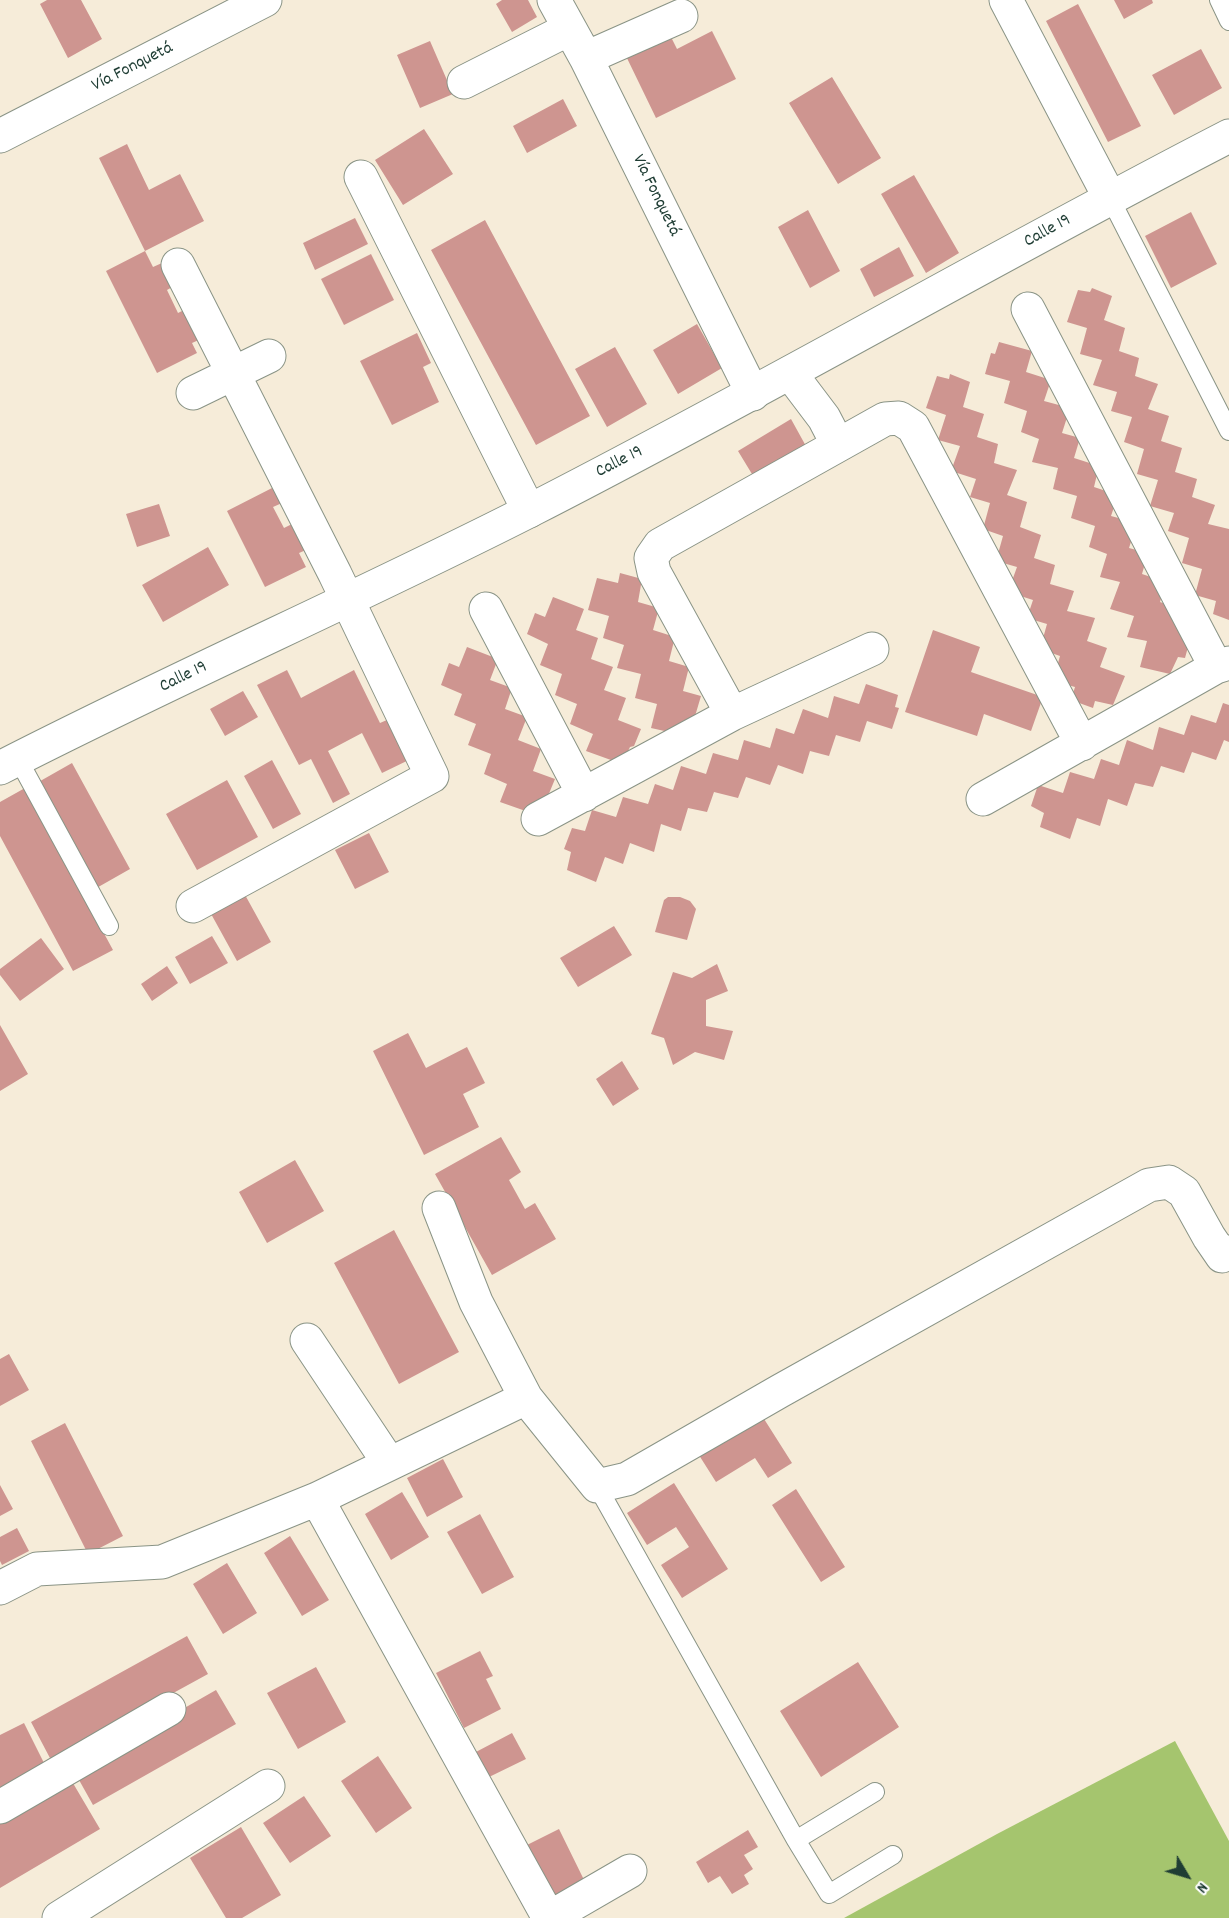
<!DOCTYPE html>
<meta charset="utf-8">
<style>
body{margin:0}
#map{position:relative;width:1229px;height:1918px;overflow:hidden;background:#f6ecd9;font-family:Dekko,sans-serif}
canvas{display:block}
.north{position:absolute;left:1157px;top:1846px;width:60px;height:60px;-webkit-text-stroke:4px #fff;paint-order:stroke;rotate:128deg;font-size:16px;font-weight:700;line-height:24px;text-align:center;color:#1f3d34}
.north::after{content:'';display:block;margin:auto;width:21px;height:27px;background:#1f3d34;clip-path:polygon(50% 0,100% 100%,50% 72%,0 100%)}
</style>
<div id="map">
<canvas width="1229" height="1918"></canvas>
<div class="north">N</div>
</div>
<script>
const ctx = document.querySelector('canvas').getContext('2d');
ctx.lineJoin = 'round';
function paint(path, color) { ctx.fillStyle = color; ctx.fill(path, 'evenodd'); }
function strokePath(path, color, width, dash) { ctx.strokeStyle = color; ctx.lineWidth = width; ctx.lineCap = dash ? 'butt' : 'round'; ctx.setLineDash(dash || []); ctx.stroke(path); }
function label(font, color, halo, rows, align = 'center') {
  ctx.font = font + ' Dekko,sans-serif'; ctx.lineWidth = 5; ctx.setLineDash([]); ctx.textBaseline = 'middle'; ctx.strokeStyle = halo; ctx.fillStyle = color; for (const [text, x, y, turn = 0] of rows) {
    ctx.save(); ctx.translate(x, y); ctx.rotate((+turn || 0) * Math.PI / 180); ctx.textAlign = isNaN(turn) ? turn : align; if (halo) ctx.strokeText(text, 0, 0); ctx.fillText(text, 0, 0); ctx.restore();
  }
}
paint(new Path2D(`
 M1175,1741L1229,1841V1918H844L997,1834Z`), '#a5c56e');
paint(new Path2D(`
 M47,0H81L102,39L68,58L40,4Z
 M502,0H528L537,17L512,32L496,4Z
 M1114,0H1152L1153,3L1124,19Z
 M1078,4L1141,126L1108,142L1046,21Z
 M712,31L736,79L656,118L625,54L669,33L677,49Z
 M430,41L453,94L420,108L397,55Z
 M1201,49L1222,88L1174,115L1152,75Z
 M832,77L881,158L838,184L789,103Z
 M563,99L577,126L527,153L513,126Z
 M424,129L453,174L403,205L375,160Z
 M127,144L149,190L180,174L204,221L145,251L99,158Z
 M914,175L959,253L926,273L881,194Z
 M808,210L840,271L810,288L778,227Z
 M1191,212L1217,264L1171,288L1145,236Z
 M355,218L368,244L315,270L303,243Z
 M485,220L590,416L536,445L431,250Z
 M899,247L914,276L874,297L860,269Z
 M145,251L153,267L162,263L174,286L167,290L178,313L186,309L201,339L192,343L197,353L157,373L106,271Z
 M371,254L394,300L344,325L321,279Z
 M1092,288L1112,296L1104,320L1125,328L1119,351L1139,358L1135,376L1158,384L1148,409L1169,416L1161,441L1182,448L1175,472L1197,479L1192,497L1215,505L1208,524L1229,529V620L1213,614L1216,601L1195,595L1202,569L1182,563L1189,538L1168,531L1174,513L1150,506L1158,480L1137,474L1144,449L1124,442L1132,417L1111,411L1117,392L1093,385L1102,360L1080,354L1087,328L1067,322L1078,290L1090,292Z
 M697,324L722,368L678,394L653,350Z
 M417,333L431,363L423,367L439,402L392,425L360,361Z
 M999,342L1032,351L1026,372L1051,380L1044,401L1070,408L1062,433L1080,438L1074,458L1099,466L1094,487L1118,495L1111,516L1137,523L1129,548L1148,553L1142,574L1166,582L1160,602L1185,611L1178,632L1191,636L1185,658L1178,657L1170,674L1140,667L1147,641L1127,637L1134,616L1110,609L1120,582L1100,577L1107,554L1089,547L1095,526L1071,518L1077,496L1053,489L1058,468L1032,462L1039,439L1021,432L1027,411L1004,403L1010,381L985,374L991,353L995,354Z
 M615,347L647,404L607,427L575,369Z
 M950,374L970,382L963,407L984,414L977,437L998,444L994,463L1017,470L1007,495L1027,502L1020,527L1041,535L1034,558L1055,565L1050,584L1074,591L1067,611L1095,618L1087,641L1107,648L1100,667L1125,676L1113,705L1095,701L1093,708L1071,700L1075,687L1053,681L1060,656L1040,649L1047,624L1027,618L1033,600L1008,592L1017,567L996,561L1003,536L983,529L990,503L970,497L976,479L951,471L960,446L938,440L946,415L926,408L937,376L949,379Z
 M791,419L807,448L755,479L738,451Z
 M274,487L282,503L273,507L284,528L292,524L306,550L299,553L306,567L265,587L227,511Z
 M159,504L170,536L137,547L126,514Z
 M208,547L229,585L163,622L142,585Z
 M620,573L642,579L638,602L659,608L653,630L675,637L669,661L689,667L683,691L701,696L690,733L669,732L651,728L657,704L635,698L641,674L617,668L624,645L603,638L609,616L588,610L597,578L618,583Z
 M553,597L584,609L576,630L598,638L591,659L613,667L604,690L626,698L618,720L641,729L634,746L630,747L622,764L586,751L593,734L570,724L577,704L555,695L562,674L540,665L548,644L527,634L535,613L545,617Z
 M933,630L980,647L971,672L1043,697L1031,731L984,714L977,736L905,712Z
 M467,647L498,659L490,680L512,688L505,709L527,717L518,740L541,749L533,771L555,779L548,796L544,797L537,815L500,802L507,784L484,774L491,754L468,745L476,724L454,715L462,694L441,685L449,663L459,667Z
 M287,670L301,698L354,670L380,723L396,716L417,756L382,773L362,733L328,751L350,794L333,803L311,759L299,765L257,685Z
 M866,684L898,695L895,707L899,708L892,729L867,721L860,742L836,735L829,756L810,751L803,774L778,765L770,785L746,777L738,798L714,792L707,812L688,808L681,831L661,824L654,852L630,843L623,864L605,857L596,882L567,870L571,852L564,849L572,828L585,831L592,810L616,817L623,797L648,804L655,784L673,790L681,766L706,774L713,753L738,760L744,740L770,748L776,728L794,734L803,709L828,718L834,696L859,704Z
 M243,691L258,717L225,736L210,709Z
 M1223,703L1229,705V742L1224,740L1216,760L1192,752L1184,773L1161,766L1153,787L1135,783L1127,806L1108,799L1100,826L1077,818L1070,839L1040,827L1044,813L1031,806L1038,785L1063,793L1070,772L1094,779L1101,759L1119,765L1127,740L1153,750L1159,727L1184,735L1191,715L1216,723Z
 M272,760L301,814L273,829L244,776Z
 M72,763L130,869L93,890L35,784Z
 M227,780L258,837L197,870L166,814Z
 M25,788L113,950L73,971L0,836V802Z
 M369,833L389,872L355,889L335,850Z
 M244,893L271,942L237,961L210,912Z
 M680,897L690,901L696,909L687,940L655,932L664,900L668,897Z
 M614,926L632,955L578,987L560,958Z
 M212,936L228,963L190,984L175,957Z
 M41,938L64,969L20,1001L0,975V969Z
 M717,964L728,991L706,1000V1026L733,1031L724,1060L695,1052L673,1065L664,1038L651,1034L673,972L692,978Z
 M167,966L178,983L152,1001L141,984Z
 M0,1025L28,1074L0,1091Z
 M408,1033L426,1068L467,1047L485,1083L463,1094L479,1127L424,1155L373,1051Z
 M622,1061L639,1089L613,1106L596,1079Z
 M501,1137L521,1172L509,1180L525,1209L535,1203L556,1239L492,1275L435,1174Z
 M295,1160L324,1211L267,1243L239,1192Z
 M394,1230L459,1352L399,1384L334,1263Z
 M9,1354L29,1390L0,1406V1359Z
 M759,1411L792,1463L768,1478L755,1458L716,1482L697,1452Z
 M65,1423L123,1536L88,1554L31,1441Z
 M443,1459L463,1497L427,1517L407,1478Z
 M674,1483L728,1569L682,1598L661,1565L689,1547L676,1527L647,1545L627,1513Z
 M0,1485L13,1509L0,1516Z
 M796,1489L845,1567L821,1582L772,1505Z
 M402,1492L429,1537L391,1560L365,1514Z
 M480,1514L514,1577L482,1594L447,1532Z
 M17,1528L29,1551L2,1565L0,1561V1537Z
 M290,1536L329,1600L302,1616L264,1553Z
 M227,1563L257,1613L223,1634L193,1584Z
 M187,1636L208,1674L51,1760L31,1722Z
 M480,1651L493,1676L486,1679L501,1709L464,1728L436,1673Z
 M858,1662L899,1727L821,1777L780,1711Z
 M316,1667L346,1722L298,1749L267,1693Z
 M216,1690L236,1724L93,1805L74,1771Z
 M24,1723L45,1765L0,1788V1735Z
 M512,1733L526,1759L487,1778L474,1753Z
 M378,1756L412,1808L376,1833L341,1781Z
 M67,1773L100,1829L0,1888V1812Z
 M304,1796L331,1836L290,1863L263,1823Z
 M241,1827L281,1895L242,1918H226L190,1858Z
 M559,1829L587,1886L556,1902L527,1845Z
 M748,1830L758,1847L744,1855L753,1869L744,1875L749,1884L732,1894L720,1876L708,1883L696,1862Z`), '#ce9590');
const lane = new Path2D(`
 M1219,0L1229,21
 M1110,198L1229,431
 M18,759L109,926
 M597,1486L796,1840L829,1894L893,1855
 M796,1840L875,1792`);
const street = new Path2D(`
 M554,0L586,58L753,394
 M1006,0L1110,198
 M586,58L681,16
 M464,82L569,29
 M0,136L265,0
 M361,177L529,511
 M178,265L335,574L432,776L193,906
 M1028,309L1216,667
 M790,373L824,418L838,445
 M193,393L269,356
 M486,609L584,795
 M732,714L654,572L651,558L660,545L885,419L899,418L913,427L1082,744
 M983,799L1216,667L1229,663
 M538,819L732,714L872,649
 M439,1208L476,1302L526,1398L597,1486L627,1479L780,1391L1149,1185L1169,1182L1184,1192L1209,1237L1222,1256L1229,1252
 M307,1340L389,1463
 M317,1499L549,1918
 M0,1588L37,1569L162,1562L317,1499L526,1398
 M0,1807L169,1709
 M59,1918L268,1786
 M549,1918L630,1871`);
const secondary = new Path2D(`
 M0,768C175,678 356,599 531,510C766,390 994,257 1229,136`);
strokePath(lane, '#8a9486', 20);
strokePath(street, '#8a9486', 35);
strokePath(secondary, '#8a9486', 35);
strokePath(lane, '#fff', 18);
strokePath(street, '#fff', 33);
strokePath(secondary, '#fff', 33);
label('18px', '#1f3d34', '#fff', [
 ["Vía Fonquetá",133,68,-27],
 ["Vía Fonquetá",655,196,64],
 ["Calle 19",1048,232,-29],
 ["Calle 19",620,463,-27],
 ["Calle 19",184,678,-26]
]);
</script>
